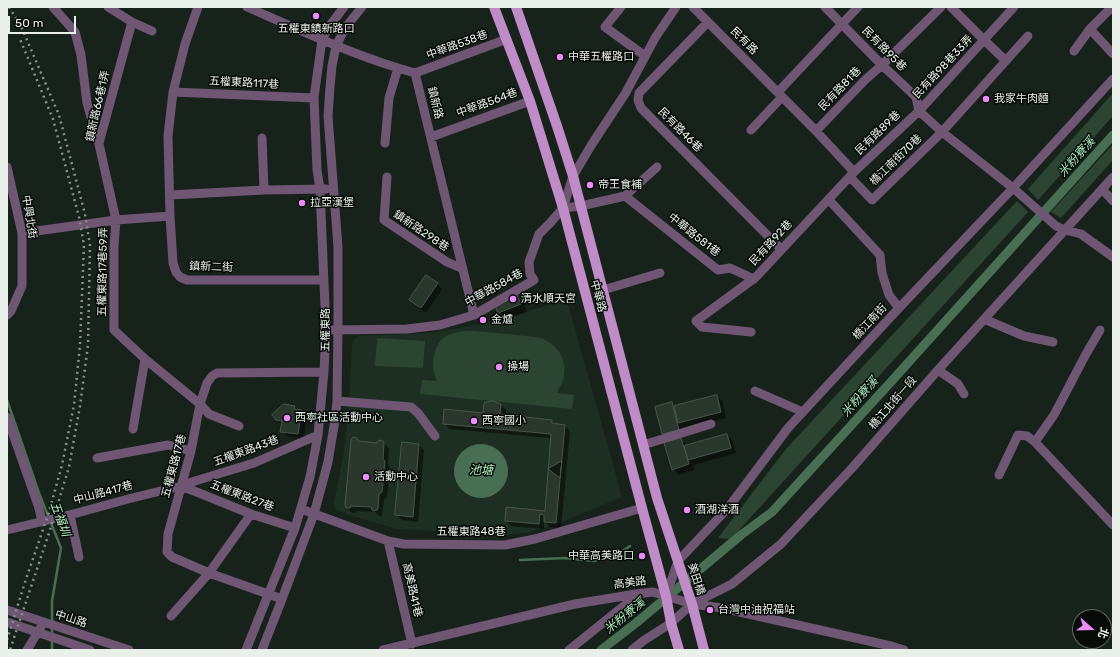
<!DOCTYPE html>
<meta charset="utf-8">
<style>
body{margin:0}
#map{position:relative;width:1120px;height:657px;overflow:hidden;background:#17231a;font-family:Rubik,"Noto Sans TC",sans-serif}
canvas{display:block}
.frame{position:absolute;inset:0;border:8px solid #e8f0e9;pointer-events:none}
.north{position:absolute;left:1072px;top:609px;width:40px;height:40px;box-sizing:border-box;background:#060b07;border:1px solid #606761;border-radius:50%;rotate:110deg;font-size:11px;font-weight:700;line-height:16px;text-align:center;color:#e8f0e9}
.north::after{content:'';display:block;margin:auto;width:14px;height:18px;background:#ec8cfa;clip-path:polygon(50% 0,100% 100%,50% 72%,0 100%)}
.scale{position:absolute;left:8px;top:16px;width:68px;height:18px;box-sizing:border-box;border:2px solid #e8f0e9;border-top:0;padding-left:5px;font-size:12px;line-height:14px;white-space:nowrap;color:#e8f0e9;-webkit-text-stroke:3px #060b07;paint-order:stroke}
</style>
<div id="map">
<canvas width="1120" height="657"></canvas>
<div class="frame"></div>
<div class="north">北</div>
<div class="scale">50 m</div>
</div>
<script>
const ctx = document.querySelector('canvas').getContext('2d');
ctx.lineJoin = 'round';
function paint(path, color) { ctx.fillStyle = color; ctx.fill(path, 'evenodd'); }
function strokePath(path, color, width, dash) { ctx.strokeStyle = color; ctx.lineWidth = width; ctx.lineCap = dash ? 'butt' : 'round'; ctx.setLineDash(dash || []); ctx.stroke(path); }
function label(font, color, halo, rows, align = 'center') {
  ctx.font = font + ' Rubik,"Noto Sans TC",sans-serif'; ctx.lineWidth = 3; ctx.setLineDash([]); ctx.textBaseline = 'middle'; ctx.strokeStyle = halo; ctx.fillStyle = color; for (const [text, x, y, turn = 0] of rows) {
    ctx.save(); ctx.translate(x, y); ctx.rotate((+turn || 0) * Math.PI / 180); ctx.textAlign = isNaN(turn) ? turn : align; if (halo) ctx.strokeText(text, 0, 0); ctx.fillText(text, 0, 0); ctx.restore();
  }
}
paint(new Path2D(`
 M567,300L622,497L557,524L526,533L503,535L398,529L348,515L336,509L334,506V503L343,457L349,409L352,344L354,339L358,336H361L430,333L487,323Z`), '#1d2f22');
paint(new Path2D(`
 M1113,93V116L1038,200L1028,189Z
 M1113,144V160L1061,218L1051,212Z
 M1017,201L1028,212L731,539L718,538L786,449Z
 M464,331H473C487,332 501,333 516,335C525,336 534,336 543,339C558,345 567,360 564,376C563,382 559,388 557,393L574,395L572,409L420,394L422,380L437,381C430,365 432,344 448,335C453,333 458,332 464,331Z
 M377,338L425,341L423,368L375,366Z`), '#2b4532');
paint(new Path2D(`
 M454 471a27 27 0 1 1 54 0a27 27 0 1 1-54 0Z`), '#486e53');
paint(new Path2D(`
 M437,284L442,289L426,313L416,306L411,300Z
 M516,295L523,302L527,312L506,319L499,312Z
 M717,396L722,401L726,418L682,429L668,439L663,434L656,408L671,404L674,407Z
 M501,405L506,410V416L552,420L556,425L565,426L570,431L561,528L550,527L544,521V529L511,526L506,521L546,512L551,438L449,429L444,423L484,414Z
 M295,407L307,416L304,439L287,436L282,431V425L273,416Z
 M727,435L732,440L736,453L693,465L694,470L679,475L673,469L681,439L686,444L687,447Z
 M357,439L360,442L377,444L383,442L389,449L388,465L390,468L387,498L384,499L382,516H380L375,512L357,511L355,513H352L346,507Z
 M419,445L424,450L418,522L402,520L396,515Z`), '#0007');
strokePath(new Path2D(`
 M7,400L39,493L61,548L52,601V650
 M520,560L565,558L594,561L618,554L630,546`), '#486e53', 2.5);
strokePath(new Path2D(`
 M601,650L636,623L741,535L772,512L889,384L1113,135`), '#486e53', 9);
const building = new Path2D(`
 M426,275L438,283L421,308L409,300Z
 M516,293L521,304L498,313L495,306Z
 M717,395L721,412L678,423L674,406Z
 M493,401L501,404L500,414L552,420V423L565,425L556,523L544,522V515L540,514L539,524L505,521L506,507L545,511L551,434L443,424L444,409L483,413L484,403Z
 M672,402L679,430L662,434L655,407Z
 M284,404L295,406L294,409L302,410L298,434L280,432L282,421L276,420L272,415Z
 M727,434L731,448L688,460L684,446Z
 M354,437L357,438L358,441L377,443L378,441L381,440L383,441L384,443L383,459L385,461L382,492L379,494L378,508L377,510L374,511L372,510L371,507L351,506L350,508H346L345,505L351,440L352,438Z
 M681,438L689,464L672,470L664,443Z
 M402,442L419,444L413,517L395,515Z
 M562,461L560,478L548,469Z`);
paint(building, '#2a372d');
strokePath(building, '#49564c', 1);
strokePath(new Path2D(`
 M53,7L75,32L81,55L87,103L99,144L116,220L114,247V330L145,359L200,404L209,414L239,426
 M108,7L132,22L152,31
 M198,7L185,44L173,92L168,136L170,216L173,263L176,272L180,277L187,280H324
 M247,7C302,31 357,57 415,73L474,315
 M621,7L605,27L645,56
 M693,7L816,131L854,172
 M825,7L882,65L916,97L919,111
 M951,7L984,40L1006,61
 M708,22L639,93L638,100L641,108L781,249
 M1090,29L1113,54
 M1074,51L1090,29L1112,7
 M415,73L507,39
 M173,92L314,98
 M778,92L858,7
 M919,111L942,132L1013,188L1056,226L1065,230L1081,234L1113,257
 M751,130L782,97
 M816,131L865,80L882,65L941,7
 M431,137L530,101
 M262,138L264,190
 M99,143L132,22
 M385,143L389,98L398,68
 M7,167L22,233V286L11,311L7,315
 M387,177L384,220L447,262L463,269
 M850,177L872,200L942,132L1028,36
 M1102,189L1113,201
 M170,195L264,190L326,189
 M625,196L657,167
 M829,200L880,255L882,273L889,295L899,308
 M563,208L581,206L625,196L718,270L730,268L754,279
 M22,233L116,220L170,216
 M603,290L660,273
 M984,319L1024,336L1053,342
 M333,330L407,329L440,325L474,315L534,280L530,274L529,262L539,234L551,222L563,208L573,176L592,144L625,94L655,38L676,7
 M751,332L702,327L696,321L756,277L854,172L919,111L1014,7
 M938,370L958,384L964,394
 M755,391L803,412
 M337,401L411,407L418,413L435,436
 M7,417L39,508L42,522
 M133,429L145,359
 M1035,442L1054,415L1086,354L1100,330
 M643,445L711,424
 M97,458L168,445L191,451
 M999,475L1018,435L1027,436L1035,442L1113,525
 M181,486L194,491L251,514L295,528
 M301,509L388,541L404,544L505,545L535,539L642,508
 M70,515L79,557
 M7,530L77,513L128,499L181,486L195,481L254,463L318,435
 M388,541L412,644
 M666,596L678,561L728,508L788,428L899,308L1013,188L1113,79
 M282,599L209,573L172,557L167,552L168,534L191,451L200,404L207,383L212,376L217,373L324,372
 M7,610L129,650
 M171,616L209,573L251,514
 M7,622L90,650
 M27,650L41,627
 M246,650L295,528L310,477L318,435L324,372L326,330L320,189L317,170L314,98L316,83L322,40L328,28L344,7
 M262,650L282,599L314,514L328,462L335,420L337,401L338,329V247L328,116L330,87L332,66L336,46L345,28L362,7
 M383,650L575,604L636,594L653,592L692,604L722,608L891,646L904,650
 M569,650L625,605L636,594
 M632,650L643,641L671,623L692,604L732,584L781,544L853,467L938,370L1113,177`), '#6f5673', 9);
strokePath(new Path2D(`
 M494,7L530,101L563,208L642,508L666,596L671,623L679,650
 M516,7L557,126L573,176L657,498L692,604L704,650`), '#c08cc7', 10);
strokePath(new Path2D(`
 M9,7L21,26L59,115L85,214L90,245L88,345L80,406L69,467L49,533L10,650
 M7,640L26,579L49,512L62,465L74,405L80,345L84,245L79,217L53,119L20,39`), '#88928a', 2.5, [2, 4]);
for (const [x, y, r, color] of [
 [316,16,4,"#ec8cfa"],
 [560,57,4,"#ec8cfa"],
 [986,99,4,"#ec8cfa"],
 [590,185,4,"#ec8cfa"],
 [302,203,4,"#ec8cfa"],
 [513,299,4,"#ec8cfa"],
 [483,320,4,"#ec8cfa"],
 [499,367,4,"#ec8cfa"],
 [287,418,4,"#ec8cfa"],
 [474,421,4,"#ec8cfa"],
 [366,477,4,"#ec8cfa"],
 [687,510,4,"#ec8cfa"],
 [642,556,4,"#ec8cfa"],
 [710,610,4,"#ec8cfa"]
]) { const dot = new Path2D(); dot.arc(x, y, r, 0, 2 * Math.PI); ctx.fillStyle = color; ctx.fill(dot); strokePath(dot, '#060b07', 1.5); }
label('11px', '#e8f0e9', '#060b07', [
 ["五權東鎮新路口",316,29,"center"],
 ["中華五權路口",568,57],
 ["我家牛肉麵",994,99],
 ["帝王食補",598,185],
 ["拉亞漢堡",310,203],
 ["清水順天宮",521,299],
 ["金爐",491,320],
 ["操場",507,367],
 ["西寧社區活動中心",295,418],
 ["西寧國小",482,421],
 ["活動中心",374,477],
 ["酒湖洋酒",695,510],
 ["中華高美路口",634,556,"right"],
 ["台灣中油祝福站",718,610]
], 'left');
label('11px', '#e8f0e9', '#060b07', [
 ["民有路",744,41,45],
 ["中華路538巷",457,45,-20],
 ["民有路95巷",884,49,45],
 ["民有路98巷33弄",943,67,-47],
 ["五權東路117巷",244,83,3],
 ["民有路81巷",840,89,-46],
 ["鎮新路",435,103,76],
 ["中華路564巷",487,103,-20],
 ["鎮新路66巷1弄",98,106,-77],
 ["民有路46巷",680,130,45],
 ["民有路89巷",878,133,-44],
 ["橋江南街70巷",896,160,-44],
 ["中興北街",29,217,81],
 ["鎮新路298巷",421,231,34],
 ["中華路581巷",694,235,38],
 ["民有路92巷",771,243,-47],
 ["鎮新二街",211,267,2],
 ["五權東路17巷59弄",103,272,-89],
 ["中華路584巷",494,288,-29],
 ["中華路",598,296,75],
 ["橋江南街",870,322,-47],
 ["五權東路",326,330,-90],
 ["橋江北街一段",893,403,-49],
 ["五權東路43巷",246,451,-20],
 ["五權東路17巷",174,466,-75],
 ["中山路417巷",103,493,-15],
 ["五權東路27巷",242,496,21],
 ["五權東路48巷",471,532],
 ["美田橋",696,579,72],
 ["高美路",630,583,-7],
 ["高美路41巷",412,590,77],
 ["中山路",71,619,18]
]);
label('italic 12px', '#b0f0c1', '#060b07', [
 ["米粉寮溪",1077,157,-48],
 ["米粉寮溪",860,397,-48],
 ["池塘",481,471],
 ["五福圳",60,519,70],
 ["米粉寮溪",625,616,-39]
]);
</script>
